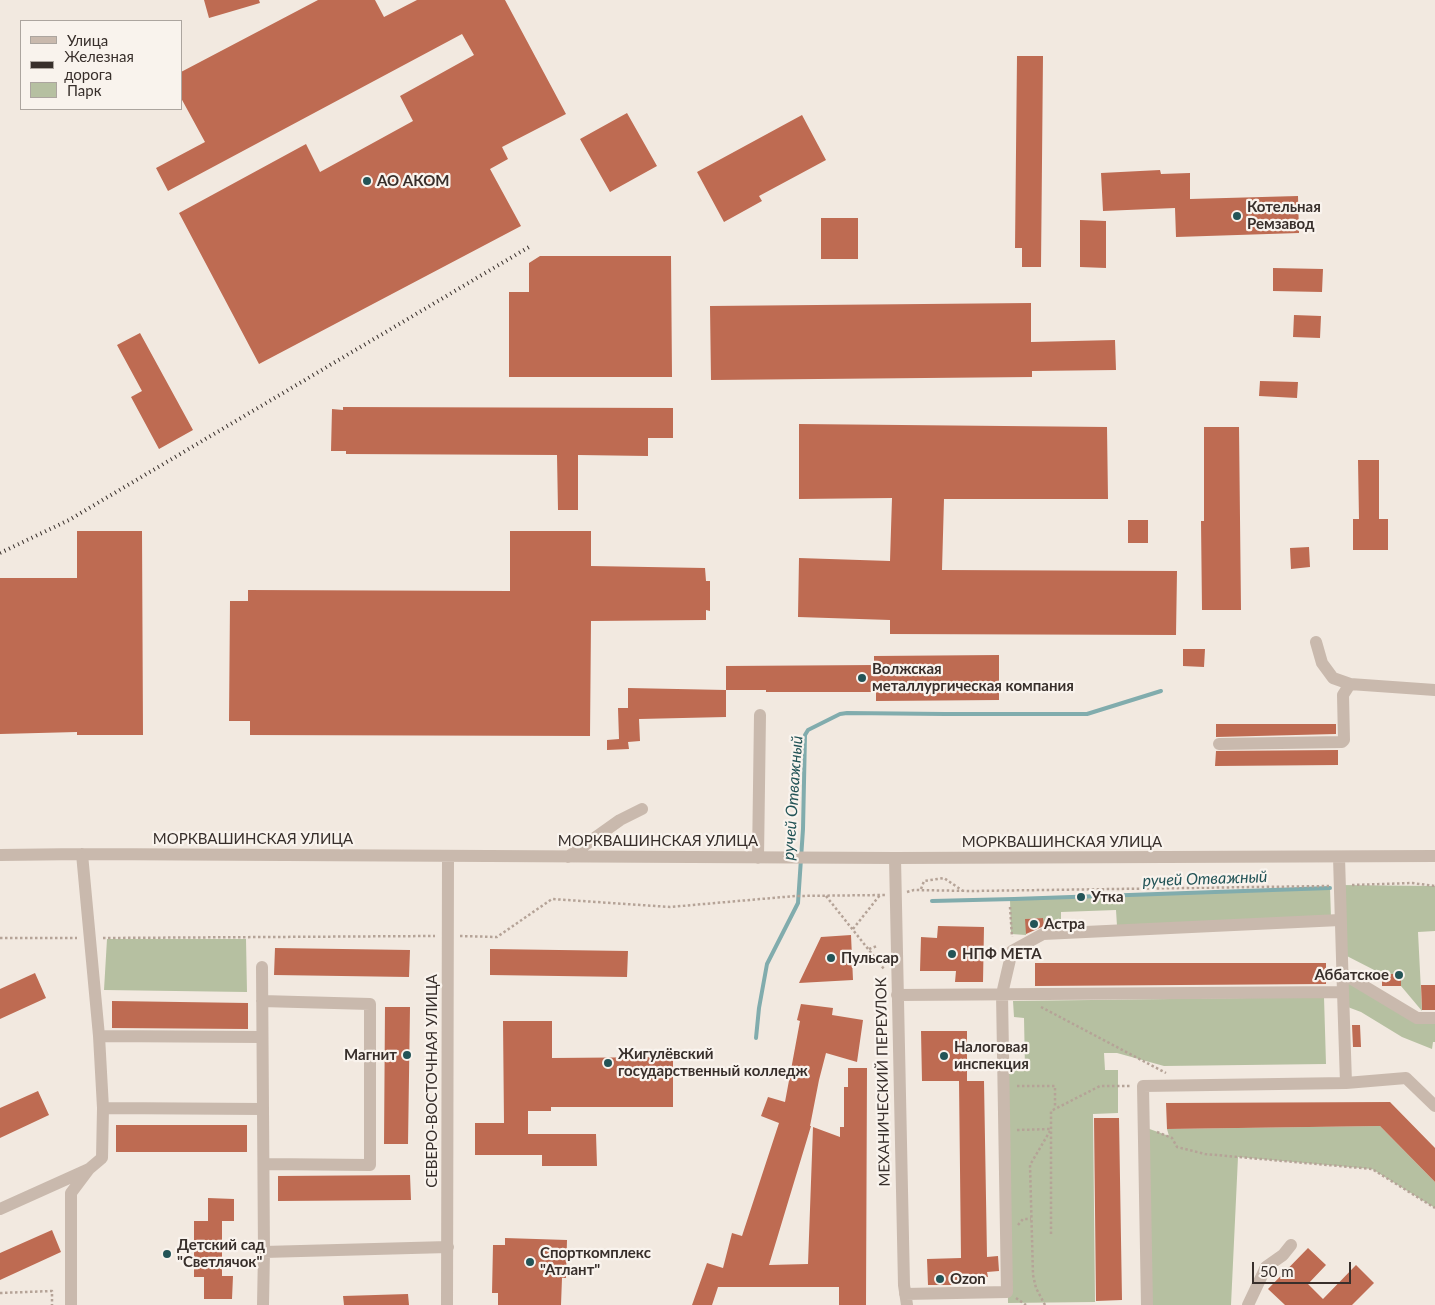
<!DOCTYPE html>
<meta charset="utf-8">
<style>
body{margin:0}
#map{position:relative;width:1435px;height:1305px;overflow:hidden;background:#f2e9e0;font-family:Lato,sans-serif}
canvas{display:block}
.legend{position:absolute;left:20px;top:20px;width:162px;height:90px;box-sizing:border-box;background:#f9f3ed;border:1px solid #aca59f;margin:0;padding:6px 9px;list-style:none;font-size:15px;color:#382f2b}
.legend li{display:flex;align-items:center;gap:10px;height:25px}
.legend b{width:25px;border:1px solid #aca59f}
.scale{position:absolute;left:1252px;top:1262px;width:99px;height:22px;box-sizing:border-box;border:2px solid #382f2b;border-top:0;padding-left:6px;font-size:15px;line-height:18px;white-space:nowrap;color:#382f2b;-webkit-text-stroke:4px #f9f3ed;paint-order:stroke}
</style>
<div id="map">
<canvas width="1435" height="1305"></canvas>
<ul class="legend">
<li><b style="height:6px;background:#c9b9ad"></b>Улица</li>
<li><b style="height:6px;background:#382f2b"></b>Железная дорога</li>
<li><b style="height:14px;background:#b6c0a1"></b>Парк</li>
</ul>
<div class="scale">50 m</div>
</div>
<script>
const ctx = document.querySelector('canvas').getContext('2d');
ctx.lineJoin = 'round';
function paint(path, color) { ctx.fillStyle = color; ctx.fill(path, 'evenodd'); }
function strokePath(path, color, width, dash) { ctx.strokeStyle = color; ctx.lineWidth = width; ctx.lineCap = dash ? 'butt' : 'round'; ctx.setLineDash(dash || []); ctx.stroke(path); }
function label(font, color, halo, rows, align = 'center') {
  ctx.font = font + ' Lato,sans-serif'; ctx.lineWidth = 4.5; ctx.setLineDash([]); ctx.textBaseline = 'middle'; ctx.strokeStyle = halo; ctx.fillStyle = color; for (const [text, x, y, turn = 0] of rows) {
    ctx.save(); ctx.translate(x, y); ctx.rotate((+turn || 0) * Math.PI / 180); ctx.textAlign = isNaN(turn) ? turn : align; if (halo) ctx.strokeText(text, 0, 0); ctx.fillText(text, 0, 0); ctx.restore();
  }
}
paint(new Path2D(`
 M1340,885L1435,886V931L1418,932L1422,1011L1401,986V974H1382L1341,953Z
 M1330,888L1331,918L1117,926L1116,910L1061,912V928L1044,929L1043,918L1026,919V935L1011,934L1010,900Z
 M107,939H246L247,992L104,990Z
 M1351,982L1435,1022V1042H1433L1432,1049L1402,1037L1361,1012L1345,1006L1344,986Z
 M1324,997L1326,1064L1164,1066L1117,1053H1104L1105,1070H1118V1113L1093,1114L1095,1302L1008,1303L1005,1069L1025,1068L1024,1018L1014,1017L1013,1001Z
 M1380,1126L1435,1182V1208L1372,1169L1238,1157L1231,1305H1147L1144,1127L1169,1136L1167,1129Z`), '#b6c0a1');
strokePath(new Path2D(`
 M932,901L1014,899L1330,888
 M756,1038L759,1008L767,964L798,903L803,829L805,735L808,730L840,714L847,713L945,714H1087L1161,691`), '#81acad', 4);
paint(new Path2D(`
 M204,0H259L260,3L209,18Z
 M318,0H375L384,17L417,0H505L566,114L502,147L508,159L490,169L521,226L259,364L179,213L306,144L320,172L413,121L400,96L474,55L462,34L168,191L156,168L205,142L181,98V72Z
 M1017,56H1043L1041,267H1022V248H1015Z
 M627,113L657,166L610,192L580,139Z
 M802,115L826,160L759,196L762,201L724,222L697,172Z
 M1160,170L1161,174L1190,173V199L1298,196L1299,233L1176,237L1175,208L1103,211L1101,173Z
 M821,218H858V259H821Z
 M1080,220L1106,221V268L1080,267Z
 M540,256H671L672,377H509V292H529V263Z
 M1273,268L1323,269L1322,292L1273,291Z
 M1031,303V342L1115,340L1116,370L1032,371V377L711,380L710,306Z
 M1294,315L1321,316L1320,338L1293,337Z
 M140,333L193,430L159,449L131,397L142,391L117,345Z
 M1260,381L1298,382L1297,398L1259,396Z
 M343,407L673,408V438H648V456L578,455V510H558L557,455L346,454V451H331L332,409L343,410Z
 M799,424L1107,427L1108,499H944L942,570L1177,571L1176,635L890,634V620L798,617L799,558L890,561L892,498L799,499Z
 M1204,427H1239L1241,610H1202L1201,521H1204Z
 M1358,460H1379V519H1388V550H1353V519H1359Z
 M1128,520H1148V543H1128Z
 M77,531H142L143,735H77V732L0,734V578H77Z
 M510,531H591V566L705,568L706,581H710V611L706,610V620L591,621L590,736L250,735V721H229L230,601H248V590L510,591Z
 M1309,547L1310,567L1291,569L1290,548Z
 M1183,649H1205L1204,667L1183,666Z
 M999,655V700L876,701V692H766V690H726V666L874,665V656Z
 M628,688L726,690V717L639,719L640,741L628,742L629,749L607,750V740L619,739L618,708H628Z
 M1216,724H1336V734L1216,737Z
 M1338,750V765L1215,766L1216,751Z
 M1043,918L1044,926L1026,934L1025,919Z
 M938,926L984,927L983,982H955L956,971H920L921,937L937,938Z
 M851,935L853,980L799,983L821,937Z
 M275,948L410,950L409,977L274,975Z
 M490,949L628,951L627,977L490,975Z
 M1035,963H1326V984L1035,986Z
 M35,973L46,998L0,1019V989Z
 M1382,974H1401V986H1382Z
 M1421,985H1435V1010H1422Z
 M112,1001L248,1003V1029L112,1028Z
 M801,1004L833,1008L832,1015L863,1020L857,1062L826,1053L819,1080L810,1126H811L769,1265L808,1264L813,1127L840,1137V1127H844V1087H848V1068H867L866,1305H839V1287H718L712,1305H692L707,1263L723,1268L732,1233L742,1236L779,1123L761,1116L768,1097L785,1102L800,1021L797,1020Z
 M385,1007H410L408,1144H384Z
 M503,1021H552V1058L673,1057V1107H551V1111H528V1134H596L597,1166H542V1155H475V1123H504Z
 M1352,1025H1360L1361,1047H1353Z
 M921,1031H967V1081H922Z
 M959,1081H984L987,1257L998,1256L999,1271L987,1272L988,1277L970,1278V1285H928L927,1259L961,1258Z
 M38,1091L49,1115L0,1138V1108Z
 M1390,1102L1435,1148V1182L1380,1126L1167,1129L1166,1103Z
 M1094,1118H1119L1122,1300L1096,1301Z
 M116,1125H247V1152H116Z
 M410,1175L411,1200L278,1201V1176Z
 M208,1198L234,1199V1221H222V1276H233L232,1299H204V1277H194V1221H208Z
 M52,1230L61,1252L0,1280V1253Z
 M505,1238L567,1240L566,1278H562L561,1305H498V1293H492L493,1245H505Z
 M1308,1248L1326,1265L1308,1284L1323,1299L1356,1265L1374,1283L1352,1305H1285L1268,1289Z
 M408,1294L409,1305H344L343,1296Z`), '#be6b52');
strokePath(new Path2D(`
 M1352,885L1412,883L1435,886
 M921,889L924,881L944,878L963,891
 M907,892L914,890L972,891L1329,886
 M826,896L884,969
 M1010,907L1012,937
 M853,929L880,895
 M460,936L497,937L552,899L670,907L795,896L885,895
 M0,938H77
 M103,938L435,936
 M869,949L877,946
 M1041,1007L1166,1073
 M1017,1086H1055V1108
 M1017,1130L1051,1129
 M1157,1132L1172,1138L1177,1147L1205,1154L1372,1169L1435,1208
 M1018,1225L1023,1219H1031
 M1051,1234V1111L1100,1086H1132
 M0,1293L52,1291V1305
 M1016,1298L1026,1305
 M1045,1305L1036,1288L1033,1275L1030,1165L1050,1131`), '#b5a397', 2.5, [2.5, 2.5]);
strokePath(new Path2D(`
 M1316,642L1322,663L1333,678L1350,684
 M1219,744L1342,742L1344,740L1343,695L1350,684L1435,690
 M0,855L82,854L895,858L1435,856
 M568,857L620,820L642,809
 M758,858L760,715
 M895,858L904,1285L907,1305
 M262,967L264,1252L263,1305
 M1342,973L1417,1018H1435
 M897,995L1343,992L1339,857
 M262,1001L370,1004V1165L264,1164
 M99,1036L262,1037
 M1346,1083L1406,1078L1435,1106
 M103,1108L263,1109
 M0,1209L89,1169
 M264,1252L448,1247
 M905,1294L1007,1292L1002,994L1012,951L1043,934L1340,920
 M71,1305V1193L89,1169L102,1158L103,1108L99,1036L82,854
 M447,1305L448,856
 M1147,1305L1143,1086L1346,1083L1343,992
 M1248,1305L1266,1267L1283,1255L1291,1245`), '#c9b9ad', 12);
strokePath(new Path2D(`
 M0,553L69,520L529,247`), '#382f2b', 4, [1, 4]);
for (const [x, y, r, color] of [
 [367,181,5,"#235457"],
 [1237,216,5,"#235457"],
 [862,678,5,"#235457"],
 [1081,897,5,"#235457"],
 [1034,924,5,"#235457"],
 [952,954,5,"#235457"],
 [831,958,5,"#235457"],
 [1399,975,5,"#235457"],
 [407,1055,5,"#235457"],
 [944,1056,5,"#235457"],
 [608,1063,5,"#235457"],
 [167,1254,5,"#235457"],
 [530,1262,5,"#235457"],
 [940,1279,5,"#235457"]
]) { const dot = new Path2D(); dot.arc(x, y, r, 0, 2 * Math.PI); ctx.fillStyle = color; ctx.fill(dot); strokePath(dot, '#f9f3ed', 2); }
label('bold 15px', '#382f2b', '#f9f3ed', [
 ["АО АКОМ",377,181],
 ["Котельная",1247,207],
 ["Ремзавод",1247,224],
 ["Волжская",872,669],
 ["металлургическая компания",872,686],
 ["Утка",1091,897],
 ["Астра",1044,924],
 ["НПФ МЕТА",962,954],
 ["Пульсар",841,958],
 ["Аббатское",1389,975,"right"],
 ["Налоговая",954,1047],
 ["инспекция",954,1064],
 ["Жигулёвский",618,1054],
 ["государственный колледж",618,1071],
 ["Магнит",397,1055,"right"],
 ["Детский сад",177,1245],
 ["\"Светлячок\"",177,1262],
 ["Спорткомплекс",540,1253],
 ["\"Атлант\"",540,1270],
 ["Ozon",950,1279]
], 'left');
label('15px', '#382f2b', '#f9f3ed', [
 ["МОРКВАШИНСКАЯ УЛИЦА",253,839],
 ["МОРКВАШИНСКАЯ УЛИЦА",658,841],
 ["МОРКВАШИНСКАЯ УЛИЦА",1062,842],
 ["СЕВЕРО-ВОСТОЧНАЯ УЛИЦА",432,1081,-90],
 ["МЕХАНИЧЕСКИЙ ПЕРЕУЛОК",883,1082,-91]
]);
label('italic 16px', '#235457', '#f9f3ed', [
 ["ручей Отважный",793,798,-86],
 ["ручей Отважный",1205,879,-2]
]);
</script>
